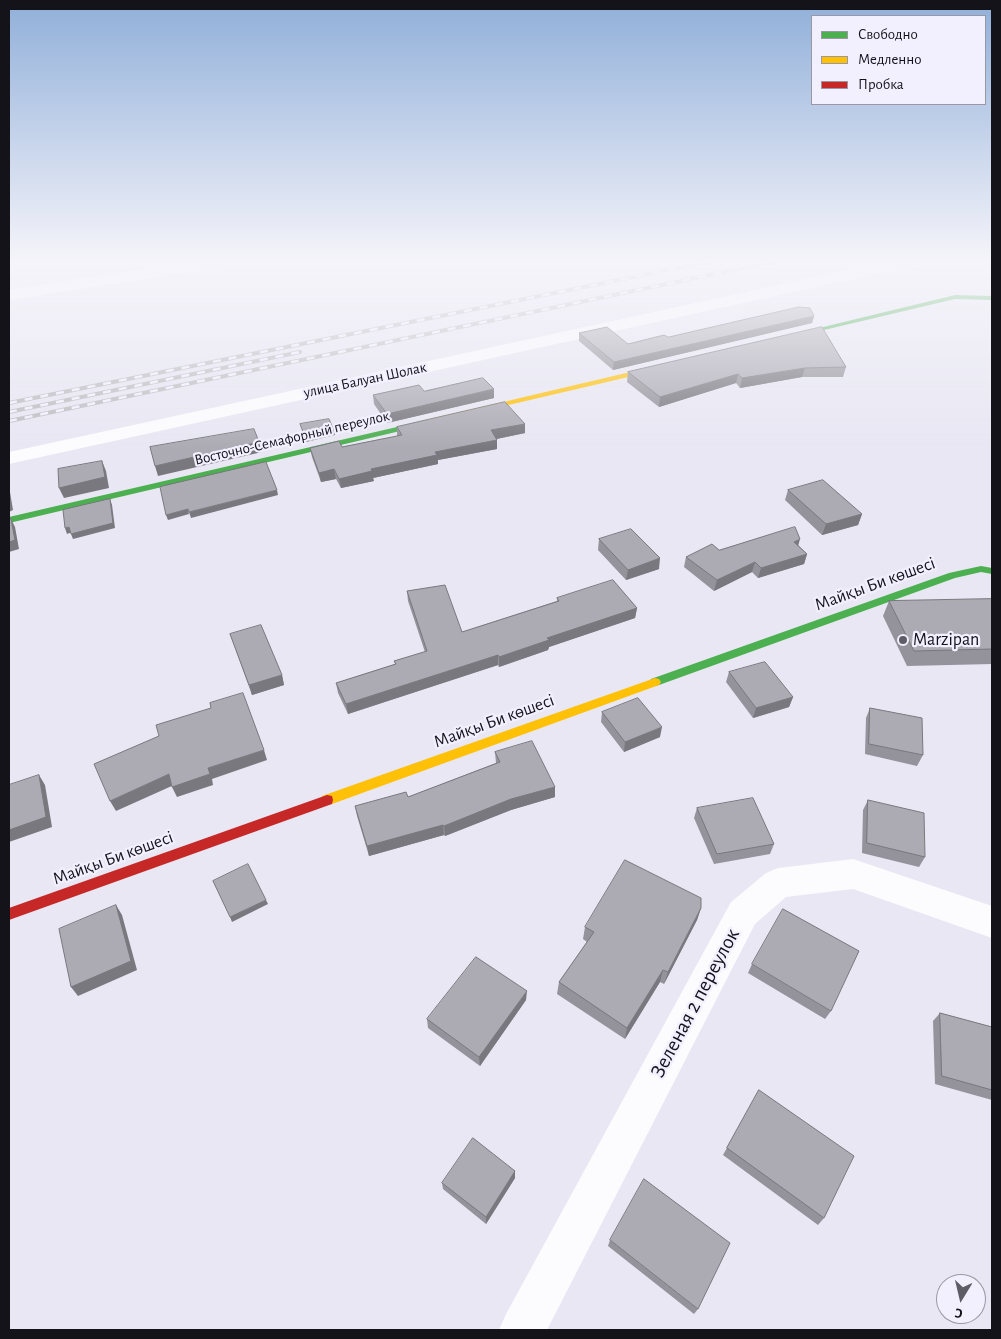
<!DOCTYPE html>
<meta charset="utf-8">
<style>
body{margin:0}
#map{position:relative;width:1001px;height:1339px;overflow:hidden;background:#e8e7f3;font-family:"Alegreya Sans",sans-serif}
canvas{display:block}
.frame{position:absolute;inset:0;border:10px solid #14131a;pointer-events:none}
.legend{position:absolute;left:811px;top:15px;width:175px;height:90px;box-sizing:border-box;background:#f2f0fe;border:1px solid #9998a3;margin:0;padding:6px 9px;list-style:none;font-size:15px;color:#14131a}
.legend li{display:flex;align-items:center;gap:10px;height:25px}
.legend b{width:25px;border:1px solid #9998a3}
.north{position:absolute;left:936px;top:1274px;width:50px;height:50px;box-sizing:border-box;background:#f2f0fe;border:1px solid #9998a3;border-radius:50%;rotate:189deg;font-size:14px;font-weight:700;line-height:20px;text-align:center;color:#14131a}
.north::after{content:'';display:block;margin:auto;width:18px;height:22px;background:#5e5d66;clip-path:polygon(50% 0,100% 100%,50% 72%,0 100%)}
</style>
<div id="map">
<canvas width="1001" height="1339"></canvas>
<div class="frame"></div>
<ul class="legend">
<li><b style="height:6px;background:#4caf50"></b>Свободно</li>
<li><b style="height:6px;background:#ffc107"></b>Медленно</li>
<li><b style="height:6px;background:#c62828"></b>Пробка</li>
</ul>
<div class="north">С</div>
</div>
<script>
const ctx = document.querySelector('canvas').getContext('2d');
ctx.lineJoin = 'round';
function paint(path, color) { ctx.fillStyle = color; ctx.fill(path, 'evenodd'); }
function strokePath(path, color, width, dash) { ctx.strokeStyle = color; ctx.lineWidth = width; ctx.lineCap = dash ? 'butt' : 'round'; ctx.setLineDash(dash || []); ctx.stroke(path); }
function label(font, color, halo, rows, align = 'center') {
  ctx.font = font + ' "Alegreya Sans",sans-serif'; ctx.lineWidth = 4.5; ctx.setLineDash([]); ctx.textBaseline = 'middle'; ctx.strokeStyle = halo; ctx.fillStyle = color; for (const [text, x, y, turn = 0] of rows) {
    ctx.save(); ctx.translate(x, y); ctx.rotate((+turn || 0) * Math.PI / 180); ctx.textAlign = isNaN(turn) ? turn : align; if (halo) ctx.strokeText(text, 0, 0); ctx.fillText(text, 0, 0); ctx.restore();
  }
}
paint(new Path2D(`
 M195,261H234L232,264L226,266L9,300V290Z
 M889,261H935L933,264L907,267L9,464V452Z
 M853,859L992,906V938L853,889L786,897L755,924L547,1330H499L506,1314L731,902L766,873L778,868Z`), '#fcfbfd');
paint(new Path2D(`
 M955,295L992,296V300L955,299L786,339L782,337Z
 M427,420L431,422L430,424L9,523V517Z
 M981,566L992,568V574L981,572L955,578L659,685L655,686L649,682L651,679L949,573Z`), '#4caf50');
paint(new Path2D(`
 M664,364L668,366L667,368L427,424L423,422L427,420Z
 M655,678L659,679L661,682L659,685L332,804L327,805L322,804L321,800L322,796Z`), '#ffc107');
paint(new Path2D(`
 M327,795L332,796L333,800L332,804L9,920V908Z`), '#c62828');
const rail = new Path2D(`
 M9,403L713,261
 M9,412L300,352
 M9,421L777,261`);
strokePath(rail, '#bebdc1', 4);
strokePath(rail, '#f2f0fe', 2.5, [8]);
paint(new Path2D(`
 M814,316L812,323L613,370L579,341V333L628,344Z
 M822,327L846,367L843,377H802L740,388L736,383L659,407L627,382L628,372Z
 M424,391L494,398L387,423L374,404L373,395Z
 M525,424V433L497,439V449L438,460V464L373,478L374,481L341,488L336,479L321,482L312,457L310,448L342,447L397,436V427Z
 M788,490L862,514L858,525L822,535L785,500Z
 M599,539L659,569L626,580L598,550Z
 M798,545L807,554L804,564L758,578L752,572L714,591L684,567L686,557L719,550Z
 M407,591L462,632L557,601V598L637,608L635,618L549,647L548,650L499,667L498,665L348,714L338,693L336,683L395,664L394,661L425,652L408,601Z
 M992,599V664L907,666L883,616L889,601Z
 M230,634L282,675L284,685L252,695Z
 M729,672L793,697L789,707L753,718L726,682Z
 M870,708L923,755L917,766L865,754L866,718Z
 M602,712L660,737L624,752L601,722Z
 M495,752L555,787V797L511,810L445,836L444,835L369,856L357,816L355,806L408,797L496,763Z
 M868,800L925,857L919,867L862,853L863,810Z
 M697,808L774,844L770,854L714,864L694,818Z
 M701,908L697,920L664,984L660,982L625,1039L557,994L559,982L587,942L583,939L585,927Z
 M752,964L831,1011L825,1019L748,973Z
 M526,1000L480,1066L428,1028L427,1019Z
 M940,1013L992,1027V1100L935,1084L933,1021Z
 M759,1090L824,1218L818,1225L723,1155Z
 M515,1171V1178L486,1224L443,1189L442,1183Z
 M610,1240L698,1309L694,1314L608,1246Z`), '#94939b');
paint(new Path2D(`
 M814,316L812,323L613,370L614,362Z
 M805,368L802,377L740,388L742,378Z
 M738,374L736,383L659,407L660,397Z
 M494,389V398L387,423V414Z
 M525,424V433L491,440V430Z
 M334,430L335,435L306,442L305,437Z
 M497,440V449L438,460V464L373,478L374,481L341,488L339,479L371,469L435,452Z
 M259,442L262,452L158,476L155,466Z
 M102,461L106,471L109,488L64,498L59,488Z
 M334,469L336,479L321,482L319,473Z
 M9,486L13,510L9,512Z
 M277,490L278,495L191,518L189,512Z
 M110,499L112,505L115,528L73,539L71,534Z
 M188,509L189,514L168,520L166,515Z
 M862,514L858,525L822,535L826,524Z
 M11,519L15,527L19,549L9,552V542Z
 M69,527L72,532L67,534L65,528Z
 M800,539L797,550L794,542Z
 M807,554L804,564L758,578L761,568Z
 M660,558L659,569L626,580L628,570Z
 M755,562L752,572L714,591L717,580Z
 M637,608L635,618L549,647L548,650L499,667V657L547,638Z
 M498,655V665L348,714L346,704Z
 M282,675L284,685L252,695L249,685Z
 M793,697L789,707L753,718L756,708Z
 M662,727L660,737L624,752L625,742Z
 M264,750L267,760L212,779L213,785L177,797L172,787L208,768Z
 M169,774L174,785L116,811L110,801Z
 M39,775L45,785L52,827L9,842V830Z
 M555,787V797L511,810L445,836L444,826L511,799Z
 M443,825L444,835L369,856L367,846Z
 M266,900L268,904L232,922L230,917Z
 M116,905L122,915L137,970L78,996L71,987Z
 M701,908L697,920L664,984L668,972Z
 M663,970L660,982L625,1039L627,1028Z
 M527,991L526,1000L480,1066L479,1057Z
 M515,1171V1178L486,1224V1217Z`), '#78787e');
const building = new Path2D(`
 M799,307L810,308L814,316L614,362L579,333L607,327L628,344L664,335L668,337Z
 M822,327L846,367L805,368L742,378L738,374L660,397L628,372Z
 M483,378L494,389L387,414L373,395L419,385L424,391Z
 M505,402L525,424L491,430L497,440L435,452L437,455L371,469L372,471L339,479L334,469L319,473L310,448L339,441L342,447L402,435L397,427Z
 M329,419L334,430L305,437L300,424Z
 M254,429L259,442L155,466L150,447Z
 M102,461L105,477L59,488L58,469Z
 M266,462L277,490L189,512L188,509L166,515L160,487Z
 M823,480L862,514L826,524L788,490Z
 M110,499L113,523L71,534L69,527L65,528L63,510Z
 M11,519L15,540L9,542V520Z
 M795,527L800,539L794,542L807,554L761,568L755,562L717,580L686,557L712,544L719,550Z
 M631,529L660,558L628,570L599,539Z
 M613,580L637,608L547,638L549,640L499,657L498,655L346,704L336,683L396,664L394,661L427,651L407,591L445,585L462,632L559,601L557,598Z
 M992,599V649L914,651L889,601Z
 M261,625L282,675L249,685L230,634Z
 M765,662L793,697L756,708L729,672Z
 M243,693L264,750L208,768L210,774L172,787L169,774L110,801L94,764L159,736L156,725L211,708L210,703Z
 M638,698L662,727L625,742L602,712Z
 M870,708L922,718L923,755L869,744Z
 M532,741L555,787L511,799L444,826L443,825L367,846L355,806L406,792L408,797L500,762L495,752Z
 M39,775L46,817L9,830V785Z
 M753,798L774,844L717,854L697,808Z
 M868,800L924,813L925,857L867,843Z
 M625,860L701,898V908L668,972L663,970L627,1028L559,982L594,932L585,927Z
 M248,864L266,900L230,917L213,881Z
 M116,905L131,961L71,987L59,929Z
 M783,909L859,951L831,1011L752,964Z
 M476,957L527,991L479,1057L427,1019Z
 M940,1013L992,1027V1090L942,1076Z
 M759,1090L854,1156L824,1218L727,1148Z
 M473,1138L515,1171L486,1217L442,1183Z
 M644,1179L730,1243L698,1309L610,1240Z`);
paint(building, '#acabb4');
strokePath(building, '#78787e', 1);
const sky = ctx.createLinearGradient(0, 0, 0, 449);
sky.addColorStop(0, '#90afd9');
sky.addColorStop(0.58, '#f5f4fa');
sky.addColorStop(1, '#f5f4fa00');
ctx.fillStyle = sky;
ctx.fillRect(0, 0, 1001, 449);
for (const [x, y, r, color] of [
 [903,640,5,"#5e5d66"]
]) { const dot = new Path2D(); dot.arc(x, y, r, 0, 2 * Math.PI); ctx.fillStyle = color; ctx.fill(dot); strokePath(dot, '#f2f0fe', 2); }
label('15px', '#14131a', '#f2f0fe', [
 ["улица Балуан Шолак",365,380,-12],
 ["Восточно-Семафорный переулок",292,438,-13]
]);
label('18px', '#14131a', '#f2f0fe', [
 ["Майқы Би көшесі",875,584,-20],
 ["Майқы Би көшесі",494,721,-20],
 ["Майқы Би көшесі",113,858,-20]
]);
label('18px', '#14131a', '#f2f0fe', [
 ["Marzipan",913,640]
], 'left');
label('21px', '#14131a', '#f2f0fe', [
 ["Зеленая 2 переулок",695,1003,-62]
]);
</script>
